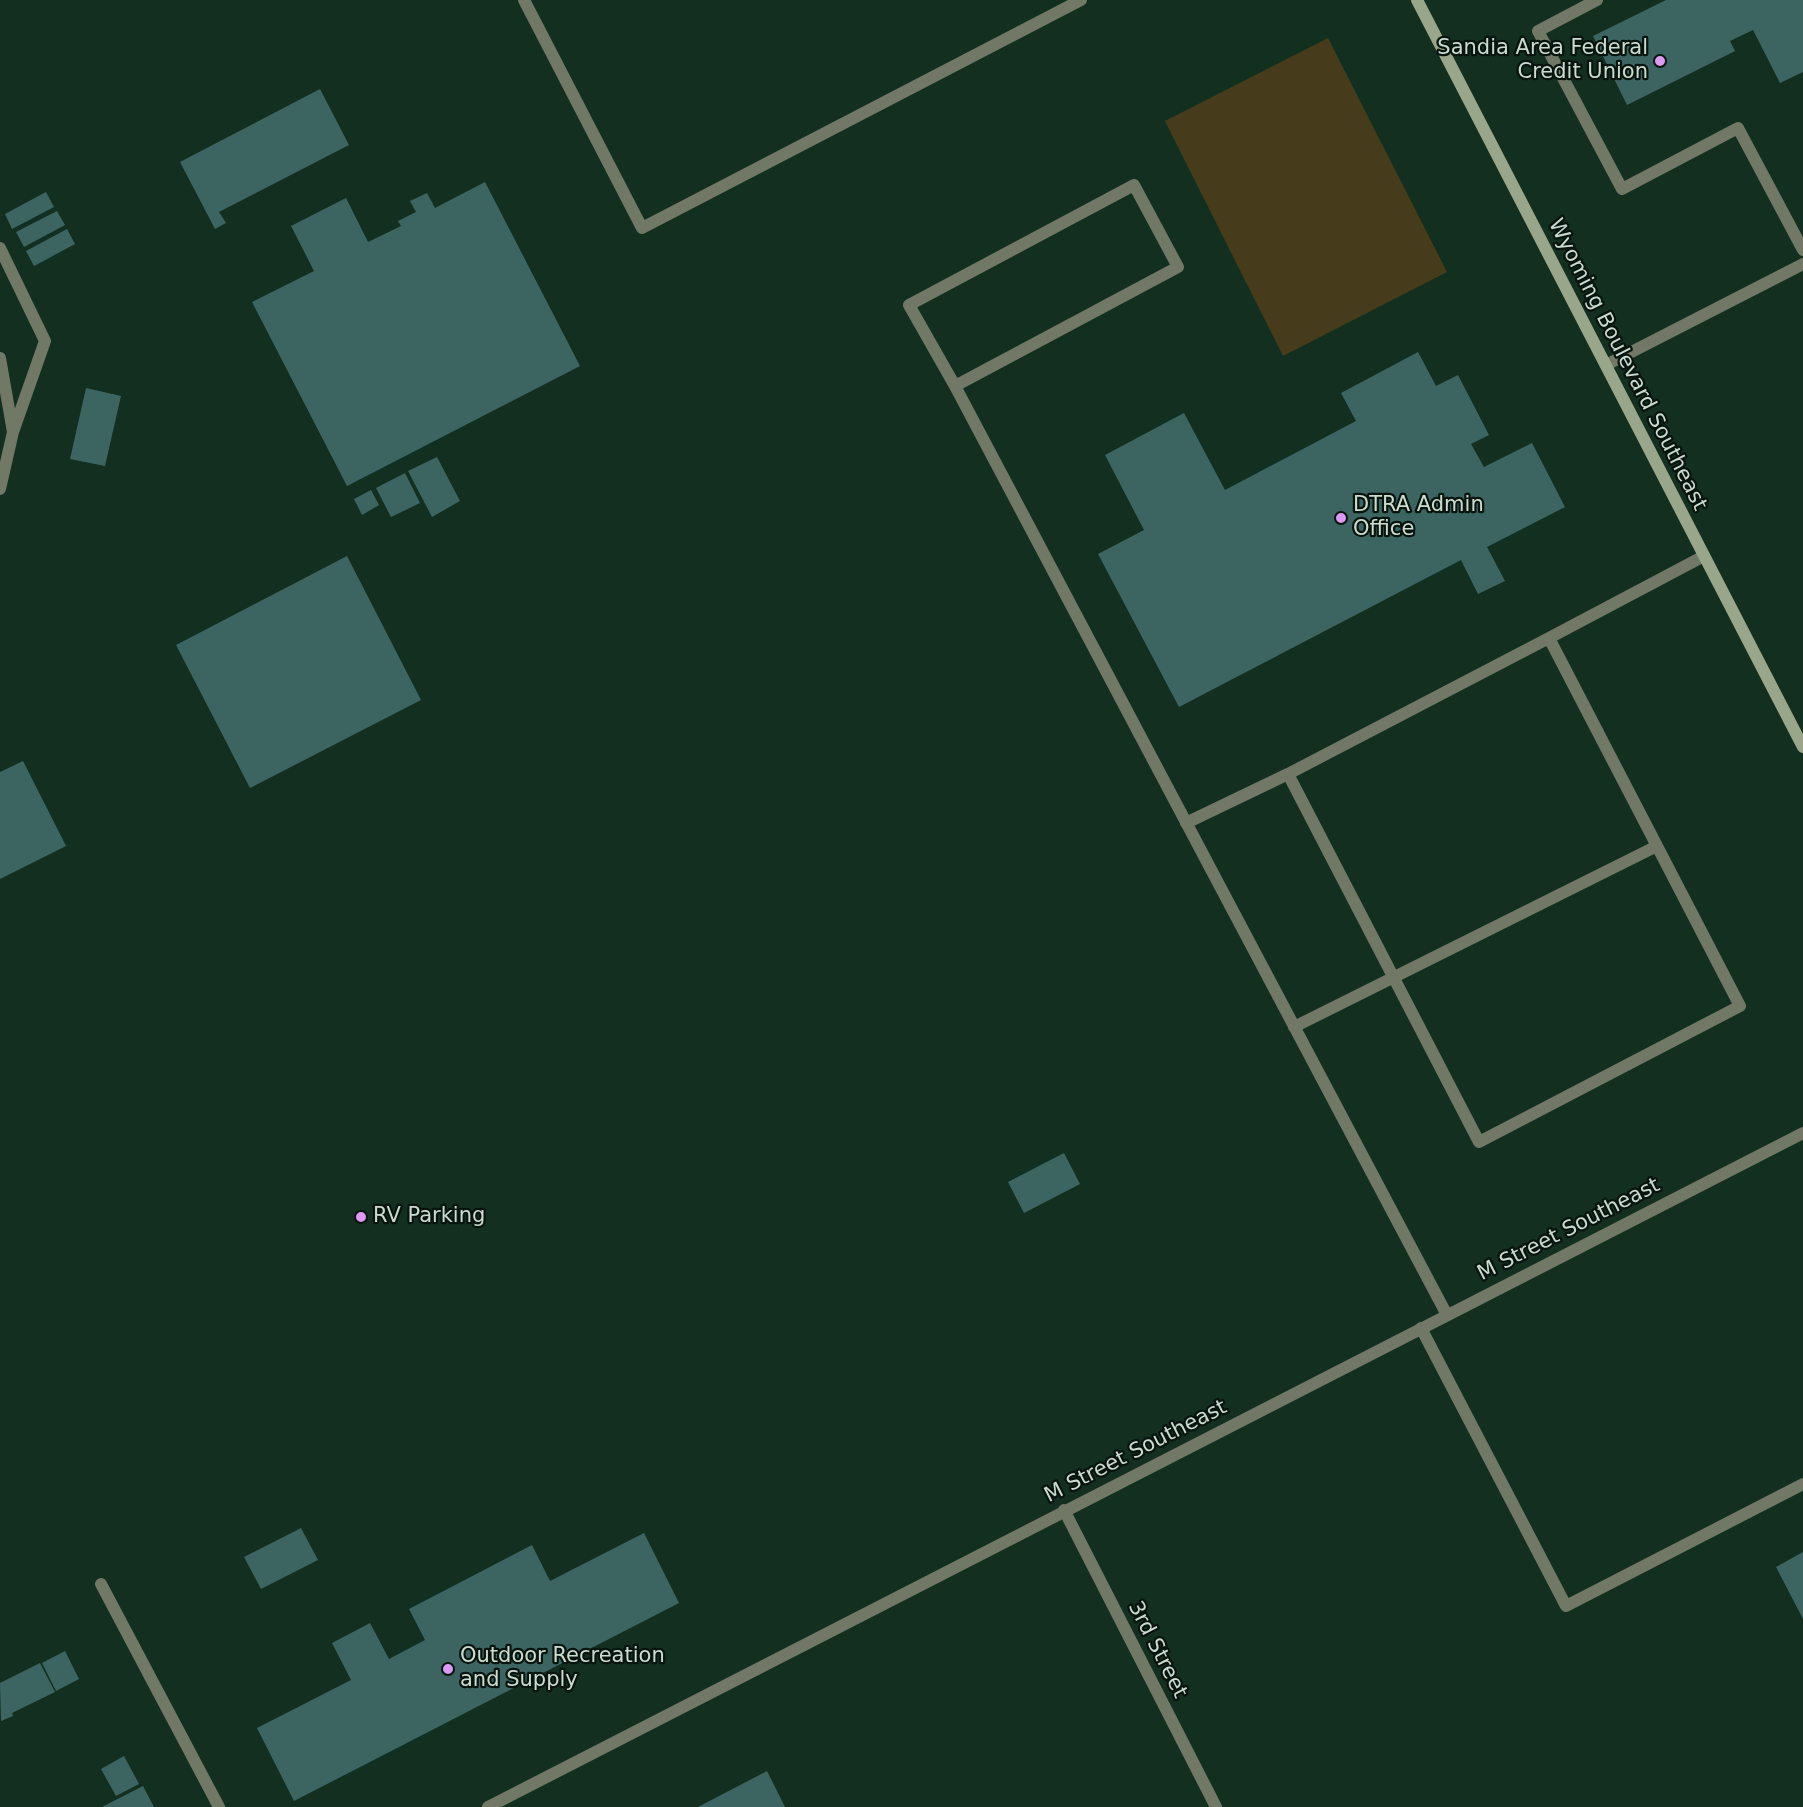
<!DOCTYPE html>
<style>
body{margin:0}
canvas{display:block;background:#122f1f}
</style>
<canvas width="1803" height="1807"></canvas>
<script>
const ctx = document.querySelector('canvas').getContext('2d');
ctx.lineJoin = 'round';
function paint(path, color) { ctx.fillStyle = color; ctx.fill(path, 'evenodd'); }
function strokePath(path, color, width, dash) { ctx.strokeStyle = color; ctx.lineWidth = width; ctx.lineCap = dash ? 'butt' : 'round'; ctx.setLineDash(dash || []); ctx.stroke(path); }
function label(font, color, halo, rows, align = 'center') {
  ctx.font = font + ' "DejaVu Sans",sans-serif'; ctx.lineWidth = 4.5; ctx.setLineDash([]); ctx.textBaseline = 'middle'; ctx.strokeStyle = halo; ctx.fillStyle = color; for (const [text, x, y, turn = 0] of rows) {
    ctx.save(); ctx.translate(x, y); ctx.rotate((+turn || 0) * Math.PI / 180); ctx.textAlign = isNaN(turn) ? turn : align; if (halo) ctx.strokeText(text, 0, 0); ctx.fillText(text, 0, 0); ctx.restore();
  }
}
paint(new Path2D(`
 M1328,38L1447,272L1283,356L1165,121Z`), '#463c1b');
paint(new Path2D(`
 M1666,0H1803V72L1780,83L1753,30L1730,41L1735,51L1627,105L1593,36Z
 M320,89L349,145L219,212L226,223L215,229L180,162Z
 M485,182L580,366L347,486L252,302L314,271L291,226L346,198L368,242L401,226L398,221L416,212L410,201L427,193L435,208Z
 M46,192L54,207L12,229L5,214Z
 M57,211L65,225L24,247L16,232Z
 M67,229L75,244L34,266L26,251Z
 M1418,352L1436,386L1458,375L1489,435L1471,444L1484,467L1532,443L1565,507L1487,547L1505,581L1478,594L1461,560L1179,707L1098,554L1144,530L1105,455L1184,413L1225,490L1356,421L1341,393Z
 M86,388L121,396L105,466L70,459Z
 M437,457L460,501L432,517L408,471Z
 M405,473L420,503L391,517L376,488Z
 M371,490L379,505L362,515L354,499Z
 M347,556L421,700L250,788L176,645Z
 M23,761L66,846L0,879V772Z
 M1064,1153L1080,1184L1024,1213L1008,1182Z
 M301,1528L318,1560L261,1589L244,1557Z
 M644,1533L679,1603L294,1801L257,1728L351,1680L332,1643L370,1623L389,1659L425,1640L409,1609L532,1545L550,1581Z
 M1803,1552V1619L1776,1567Z
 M65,1651L79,1679L56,1691L42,1663Z
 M40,1663L55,1692L12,1713L13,1716L1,1721L0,1683Z
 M124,1756L139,1784L116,1796L101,1769Z
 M767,1771L785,1807H698Z
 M143,1786L154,1807H102Z`), '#3c6562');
strokePath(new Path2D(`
 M524,0L642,228L1081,0
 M1597,0L1538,31L1622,189L1738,128L1803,250
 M0,248L45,341L13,432
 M0,358L13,432L0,489
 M1606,365L1803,264
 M955,386L1178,267L1134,185L909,305L955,386L1447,1315
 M1549,638L1704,556
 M1186,823L1288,774
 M1294,1027L1657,846L1549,638L1288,774L1479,1142L1740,1006L1657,846
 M1421,1328L1566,1606L1803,1484
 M101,1584L219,1807`), '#717866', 12);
strokePath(new Path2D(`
 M1064,1510L1216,1807
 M488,1807L1803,1133`), '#717866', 12);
strokePath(new Path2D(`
 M1417,0L1803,747`), '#9aa689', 12);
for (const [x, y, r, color] of [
 [1660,61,6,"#dd99f3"],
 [1341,518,6,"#dd99f3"],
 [361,1217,6,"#dd99f3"],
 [448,1669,6,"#dd99f3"]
]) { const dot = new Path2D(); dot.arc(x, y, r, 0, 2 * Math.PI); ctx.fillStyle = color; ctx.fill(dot); strokePath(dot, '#08140d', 2); }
label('21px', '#cadbd0', '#08140d', [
 ["Sandia Area Federal",1648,49,"right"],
 ["Credit Union",1648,73,"right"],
 ["DTRA Admin",1353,506],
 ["Office",1353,530],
 ["RV Parking",373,1217],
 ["Outdoor Recreation",460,1657],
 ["and Supply",460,1681]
], 'left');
label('21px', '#cadbd0', '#08140d', [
 ["Wyoming Boulevard Southeast",1627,365,63],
 ["M Street Southeast",1569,1230,-27],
 ["M Street Southeast",1136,1452,-27],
 ["3rd Street",1157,1650,63]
]);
</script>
